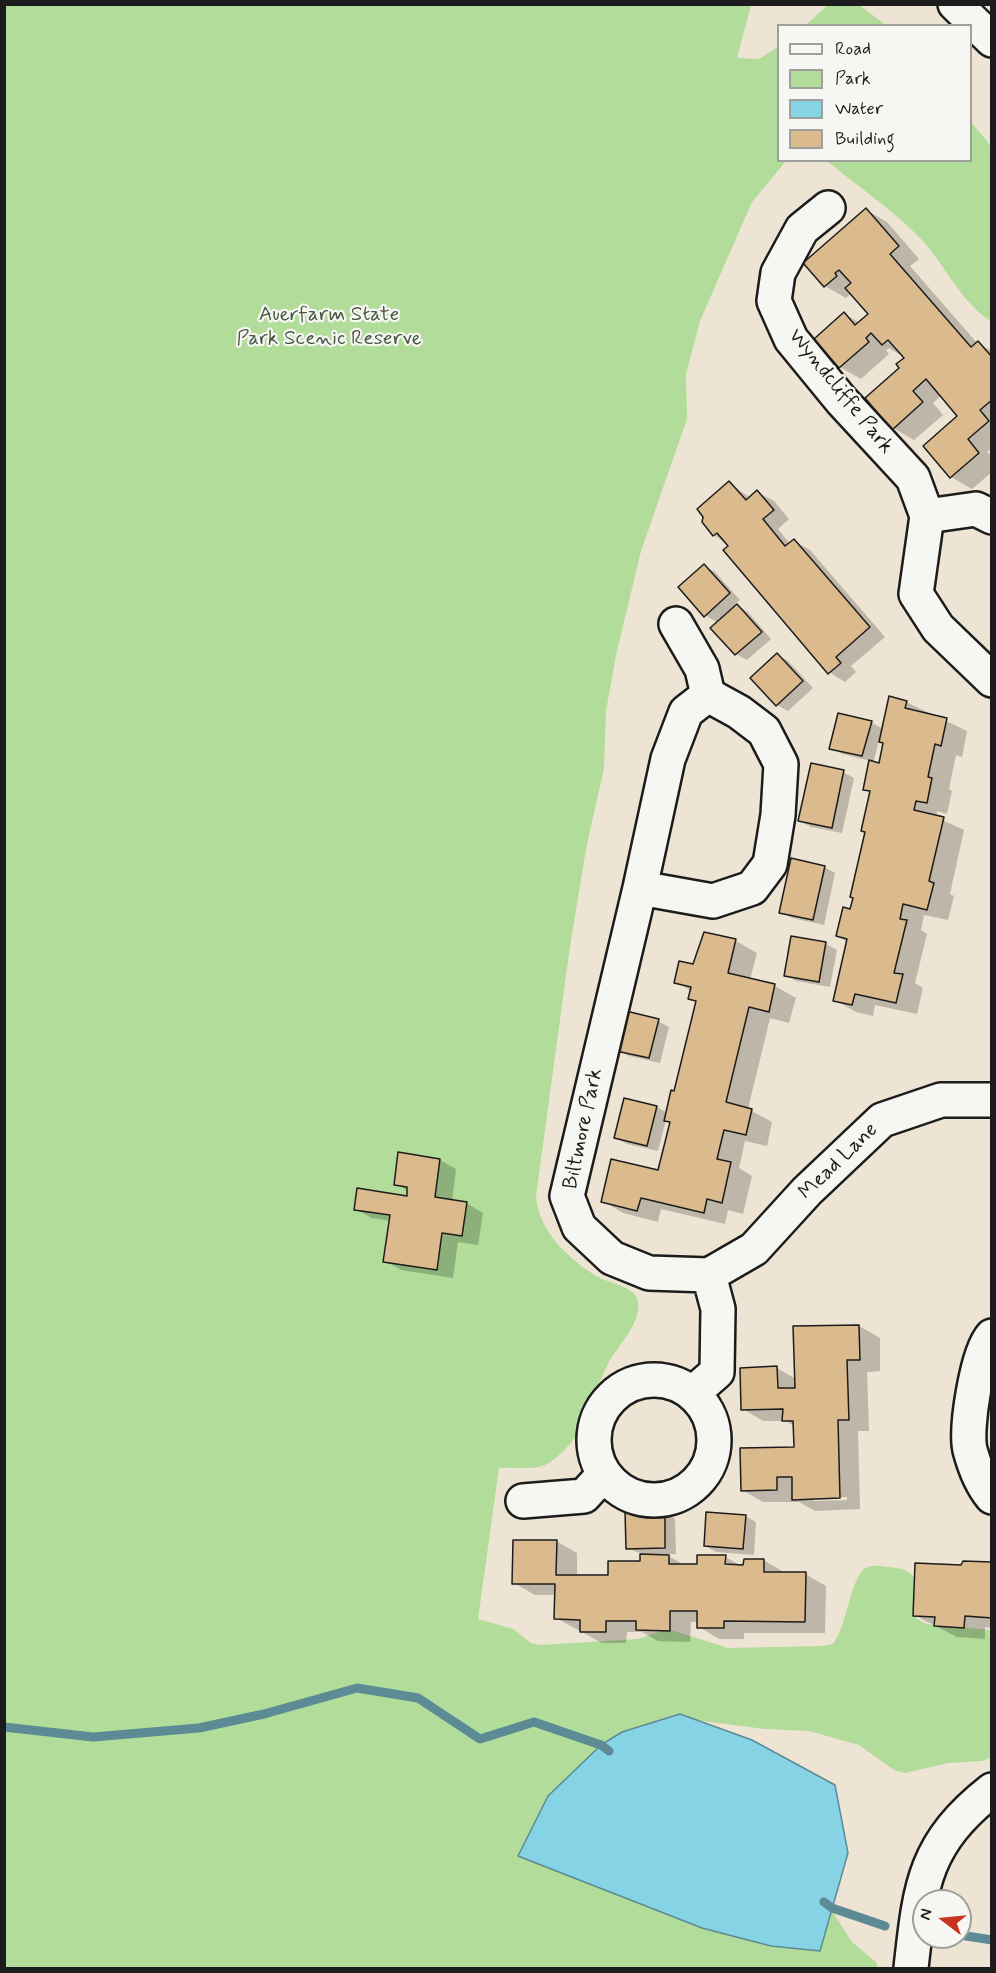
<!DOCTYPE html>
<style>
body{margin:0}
#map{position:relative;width:996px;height:1973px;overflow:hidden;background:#eee4d4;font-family:Mynerve,sans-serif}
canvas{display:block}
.frame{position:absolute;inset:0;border:6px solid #1c1c1c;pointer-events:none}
.legend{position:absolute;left:777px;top:24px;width:195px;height:138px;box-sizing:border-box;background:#f6f6f2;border:2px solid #9f9f9c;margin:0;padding:8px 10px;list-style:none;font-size:18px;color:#1c1c1c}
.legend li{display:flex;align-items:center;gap:12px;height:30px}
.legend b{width:30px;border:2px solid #9f9f9c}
.north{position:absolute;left:912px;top:1889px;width:60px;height:60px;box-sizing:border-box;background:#f6f6f2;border:2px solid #9f9f9c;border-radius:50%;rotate:286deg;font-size:16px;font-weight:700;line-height:24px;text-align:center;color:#1c1c1c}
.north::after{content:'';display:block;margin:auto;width:21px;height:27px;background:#c8321e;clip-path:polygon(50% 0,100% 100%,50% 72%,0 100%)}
</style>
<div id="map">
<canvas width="996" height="1973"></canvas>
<div class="frame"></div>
<ul class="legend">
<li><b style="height:8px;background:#f6f6f2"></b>Road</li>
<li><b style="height:16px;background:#b1dc99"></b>Park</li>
<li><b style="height:16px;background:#86d3e5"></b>Water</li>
<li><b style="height:16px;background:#dbba8d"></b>Building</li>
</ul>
<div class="north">N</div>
</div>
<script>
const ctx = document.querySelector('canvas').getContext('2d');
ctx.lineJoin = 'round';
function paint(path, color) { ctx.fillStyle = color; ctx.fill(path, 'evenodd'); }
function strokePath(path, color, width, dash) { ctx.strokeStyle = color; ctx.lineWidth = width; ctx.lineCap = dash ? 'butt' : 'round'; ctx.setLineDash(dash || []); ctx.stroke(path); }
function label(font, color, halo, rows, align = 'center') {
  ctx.font = font + ' Mynerve,sans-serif'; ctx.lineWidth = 4.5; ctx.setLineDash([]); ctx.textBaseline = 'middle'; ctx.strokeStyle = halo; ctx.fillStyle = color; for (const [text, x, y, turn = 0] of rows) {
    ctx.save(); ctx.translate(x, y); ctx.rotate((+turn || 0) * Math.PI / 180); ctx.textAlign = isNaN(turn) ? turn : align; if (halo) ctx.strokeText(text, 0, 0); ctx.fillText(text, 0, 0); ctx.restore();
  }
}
paint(new Path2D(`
 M829,4L859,5L886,25H806Z
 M5,5H751L737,58L759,59L778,47V160L786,161L752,202L700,321L686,374L687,419L641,551L616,655L606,711L604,768L586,849L570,946L536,1196C539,1231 565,1255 593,1274C604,1283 635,1285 638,1301C642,1323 618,1345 609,1362C598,1382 593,1406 582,1426C575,1440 559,1458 545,1465C533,1470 512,1467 499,1468L478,1619L513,1629L531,1643L540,1645L638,1639L668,1629L728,1648L823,1646L833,1644C847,1626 850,1581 864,1569C871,1564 879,1566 887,1567C898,1568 905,1568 913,1576L917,1619L926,1624L991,1630V1757L982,1761L948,1763L905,1773L894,1770L859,1745L809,1731L765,1729L679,1718L827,1903L852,1942L876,1962L878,1968H5Z
 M971,122L991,146V321C961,303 945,264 920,238C892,209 857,186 827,161L970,160Z`), '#b1dc99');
const water = new Path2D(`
 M680,1714L752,1740L835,1785L848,1853L820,1951L771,1946L702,1928L518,1856L548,1796L601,1745L622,1732Z`);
paint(water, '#86d3e5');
strokePath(water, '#5c8a95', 1.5);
paint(new Path2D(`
 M866,210L887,222L919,259L910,266L977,343L992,351V448L987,452L992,456V472L972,489L951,477L925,447L960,416L942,395L933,403L943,415L914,440L893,428L904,357L889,348L886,350L889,354L861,379L840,367L844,314L860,323L870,314L851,293L846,298L825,286Z
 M730,483L750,498L757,492L774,501L789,519L778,529L790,544L794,541L810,550L885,637L851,666L856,672L845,682L829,672L730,546L714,535Z
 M704,566L715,572L740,600L735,604L748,612L771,639L747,660L736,654L712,628L718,623L705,615Z
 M777,655L788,661L813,688L788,711L777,705L752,678Z
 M906,702L967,731L962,757L956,755L949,789L952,791L947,814L937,811L936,817L964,830L950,894L954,896L948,920L924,915L921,930L927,934L915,983L923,988L917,1014L875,1005L873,1016L856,1012L835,1000L848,942L837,936L851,911L871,793L864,789L871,761L842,754L831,748L871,722L883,729ZM879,741L884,744L880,764L873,763Z
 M843,772L854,778L842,833L811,827L800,821Z
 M824,867L835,873L824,925L792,918L781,912Z
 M705,934L736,941L757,953L750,980L775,986L796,998L789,1023L770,1018L748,1109L772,1122L767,1146L745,1141L739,1168L752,1176L743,1214L728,1210L725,1224L661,1209L658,1222L623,1213L603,1201L659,1172L671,1124L666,1120L658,1151L627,1144L616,1138L657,1107L667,1113L675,1093L697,1002L690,998L691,991L676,982L694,966Z
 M792,938L826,944L837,950L830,987L796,981L785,975Z
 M658,1021L669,1027L660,1063L629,1056L618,1050Z
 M400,1154L440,1160L456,1169L452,1201L466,1203L483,1213L478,1245L458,1242L453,1278L401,1270L385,1261L391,1221L372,1218L355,1209L408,1197V1191L396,1184Z
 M859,1326L880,1338V1371L867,1372L869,1431H858L860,1509L815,1511L799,1502H763L742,1490L795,1448V1426L785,1421H763L743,1409L777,1368L796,1379ZM847,1497V1500L813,1501V1498Z
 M665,1512L675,1519L676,1554H665L684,1565H699L725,1557L742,1566L763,1560L784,1572L805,1574L826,1586L825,1633H744V1639H719L699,1627V1622H691L690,1642L658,1641L642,1632H627L626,1643H602L556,1618V1595H535L514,1583L556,1541L577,1553V1577H610L642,1563V1554L627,1548Z
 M745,1516L756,1522L754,1555L716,1552L705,1546Z
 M992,1564V1628L985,1627V1639L957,1637L914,1615L962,1567Z`), '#0003');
strokePath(new Path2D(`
 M4,1727L93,1737L199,1728L264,1714L357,1688L418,1698L480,1739L534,1722L601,1745L609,1751
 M824,1902L832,1908L885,1926
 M960,1935L992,1940`), '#5c8a95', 9);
const building = new Path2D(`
 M866,208L899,246L890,254L971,347L978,341L992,357V400L980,410L989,421L968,439L979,453L950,478L923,446L957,416L926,379L913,391L923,402L892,430L865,398L899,368L896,364L904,358L888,340L882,345L871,333L866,338L869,342L839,368L814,339L844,312L855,325L868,314L845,288L851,283L839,270L835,273L837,276L824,287L803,263Z
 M729,481L746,500L757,490L774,510L763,519L785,546L794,539L870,627L836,657L841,663L828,674L723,550L728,546L717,533L713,536L702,522L703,517L697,509Z
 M704,564L730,593L704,617L678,587Z
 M737,604L762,632L735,655L710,628Z
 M777,653L803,681L776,706L750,678Z
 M889,696L907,701L905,708L947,718L941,746L935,744L928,777L932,778L927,803L916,801L914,810L944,817L929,881L934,883L927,910L903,904L900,919L907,920L894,973L903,974L896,1003L855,994L852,1005L833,1001L847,939L836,936L843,907L850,909L853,898L850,897L865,832L861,831L870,791L863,790L869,760L879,763L883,743L879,742Z
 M838,713L872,721L862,756L829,749Z
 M811,763L844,770L832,828L798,821Z
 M791,858L825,866L813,920L779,913Z
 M704,932L736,939L728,973L775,984L769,1012L749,1007L726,1102L752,1109L746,1135L724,1130L717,1159L731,1162L722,1203L707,1199L704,1213L641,1198L637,1211L601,1202L611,1159L658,1170L670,1122L664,1121L671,1090L674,1091L696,1001L688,999L691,987L674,983L679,961L693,964Z
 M791,936L826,942L819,982L784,976Z
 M626,1011L659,1019L649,1058L616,1051Z
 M624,1098L657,1106L647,1146L614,1138Z
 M398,1152L440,1159L435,1197L467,1202L462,1236L442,1233L437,1270L383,1262L390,1215L354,1210L357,1188L407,1196V1187L394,1185Z
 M859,1325L860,1360H847L849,1420H838L840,1498L792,1500V1477H777V1490L741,1491L740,1448L794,1447L793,1421H782L783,1409L741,1410L740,1368L777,1366L778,1388H795L793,1326Z
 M625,1511H665V1548L626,1549Z
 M706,1512L746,1515L743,1549L704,1546Z
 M513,1540H557L556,1575H608V1561H640V1554L669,1555V1564H697V1555H726L725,1564L743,1565L744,1559H764V1572H806L805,1622L724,1621V1628H697V1611H670V1631L636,1630V1621H606V1632H580V1620L554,1619L555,1584H512Z
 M963,1561L992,1562V1618L965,1616L964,1628L934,1626L935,1617L913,1616L915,1563L961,1565Z`);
paint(building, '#dbba8d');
strokePath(building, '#1c1c1c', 1.5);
const street = new Path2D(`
 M828,208L802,229L778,273L774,301L791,339L841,400L913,478L927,516L916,594L938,628L992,680
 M927,516L976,509L992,517
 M676,624L702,669L708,695L686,712L668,759L640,888L567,1196L579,1227L612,1258L649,1273L709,1275
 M640,888L713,901L752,888L770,864L778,815L781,764L764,731L739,712L708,695
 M709,1275L754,1249L807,1191L882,1120L941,1100H992
 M992,1336C977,1352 965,1429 970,1450C974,1465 982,1485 992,1497
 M594 1440a60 60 0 1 1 120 0a60 60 0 1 1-120 0Z
 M693,1393L717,1372L718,1309L709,1275
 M523,1501L584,1496L604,1474
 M911,1968C920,1887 923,1844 992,1790`);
const secondary = new Path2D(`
 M955,4L992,40`);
strokePath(street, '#1c1c1c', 38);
strokePath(secondary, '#1c1c1c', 38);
strokePath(street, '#f6f6f2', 33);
strokePath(secondary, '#f6f6f2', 33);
label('21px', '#495642', '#f6f6f2', [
 ["Auerfarm State",329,316],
 ["Park Scenic Reserve",329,340]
]);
label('21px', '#1c1c1c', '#f6f6f2', [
 ["Wyndcliffe Park",840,392,51],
 ["Biltmore Park",584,1129,-78],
 ["Mead Lane",839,1162,-44]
]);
</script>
